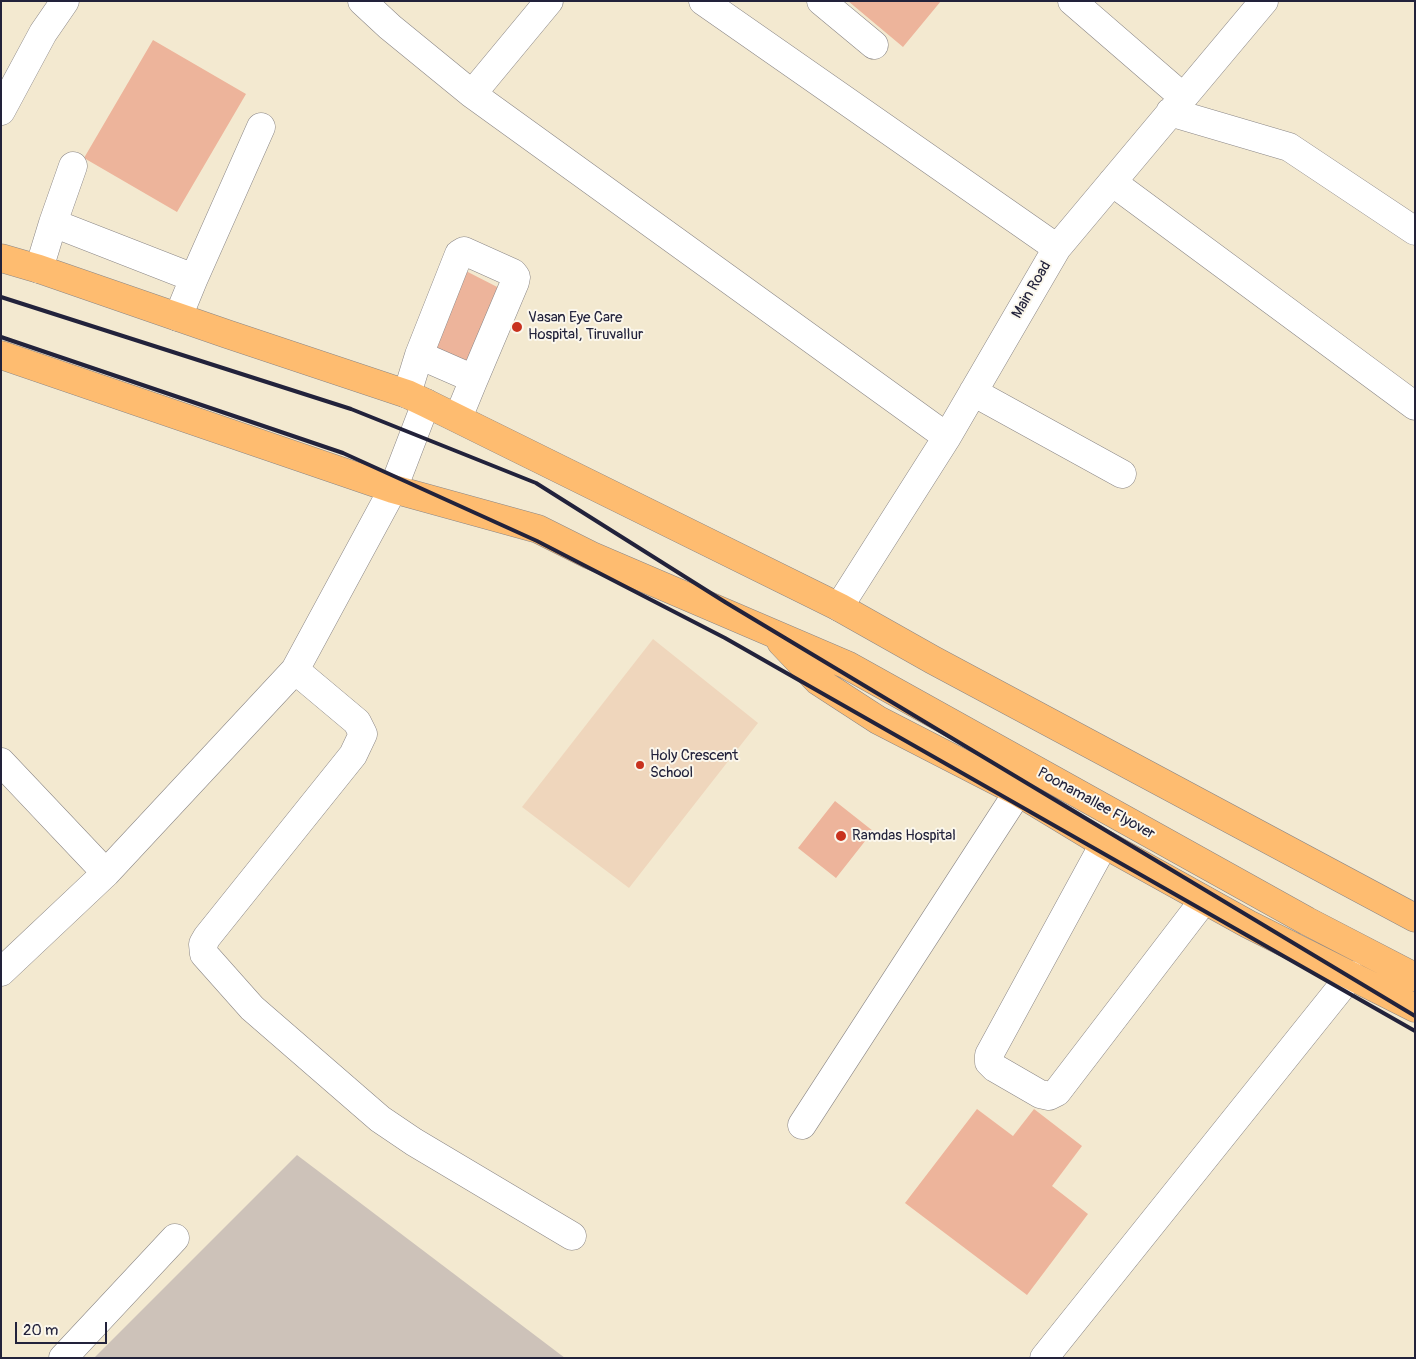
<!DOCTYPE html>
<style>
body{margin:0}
#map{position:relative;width:1416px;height:1359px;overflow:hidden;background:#f3e9d0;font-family:Pangolin,sans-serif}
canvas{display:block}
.frame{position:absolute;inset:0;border:2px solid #22223b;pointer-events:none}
.scale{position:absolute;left:15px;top:1322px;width:92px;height:22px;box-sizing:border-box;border:2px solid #22223b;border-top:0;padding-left:6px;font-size:15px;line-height:18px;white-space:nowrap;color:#22223b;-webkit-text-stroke:4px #fbf7ec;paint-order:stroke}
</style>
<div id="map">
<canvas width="1416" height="1359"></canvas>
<div class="frame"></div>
<div class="scale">20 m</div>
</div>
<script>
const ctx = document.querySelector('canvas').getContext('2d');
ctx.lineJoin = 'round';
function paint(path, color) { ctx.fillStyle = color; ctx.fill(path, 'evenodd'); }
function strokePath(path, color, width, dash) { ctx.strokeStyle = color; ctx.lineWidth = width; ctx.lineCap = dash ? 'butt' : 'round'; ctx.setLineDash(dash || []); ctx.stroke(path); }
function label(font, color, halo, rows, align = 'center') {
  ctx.font = font + ' Pangolin,sans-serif'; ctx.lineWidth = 4; ctx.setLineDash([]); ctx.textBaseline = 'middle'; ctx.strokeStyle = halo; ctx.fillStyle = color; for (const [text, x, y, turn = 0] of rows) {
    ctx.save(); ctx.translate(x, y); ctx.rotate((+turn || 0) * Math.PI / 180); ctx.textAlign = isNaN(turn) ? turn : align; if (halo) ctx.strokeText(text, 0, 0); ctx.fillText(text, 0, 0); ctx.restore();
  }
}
paint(new Path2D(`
 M653,639L758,723L629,888L522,807Z`), '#efd6bc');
paint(new Path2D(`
 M297,1155L565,1358H94Z`), '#cdc2b9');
paint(new Path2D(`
 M848,1H941L903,47Z
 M153,40L246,94L177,212L84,158Z
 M462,269L507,292L470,368L427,347Z
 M835,801L873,831L836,878L798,848Z
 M977,1109L1013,1136L1034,1109L1082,1146L1052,1186L1088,1214L1027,1295L905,1203Z`), '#edb49b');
const minor = new Path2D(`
 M362,1L390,27L472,94L947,437
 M703,1L1057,248
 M821,1L874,45
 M1072,1L1183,97
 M472,94L549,1
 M1,111L43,33L65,1
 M1170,112L1289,147L1415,231
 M1112,182L1415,406
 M53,223L194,278
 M39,269L53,223L73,166
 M178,317L194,278L261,127
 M973,392L1122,474
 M407,394L419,355L459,254L464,251L513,273L516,277L515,282L474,379L419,355
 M458,418L474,379
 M839,607L947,437L1057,248L1264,1
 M295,670L357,722L363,734L353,755L207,937L203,944L204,954L252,1008L380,1119L414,1142L572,1236
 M1,762L106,873
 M1104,844L989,1055V1062L995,1068L1040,1094L1049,1096L1057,1092L1204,900
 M1,972L106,873L295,670L393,489L426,403
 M802,1125L1018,792
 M63,1358L175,1238
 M1044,1358L1351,975`);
const major = new Path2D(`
 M1,258L39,269L227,334L407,394L426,403L839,607L933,660L1415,918
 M1,355L393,489L538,529L590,555L847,665L1307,921L1415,977
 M781,642L818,681L878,720L1018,792L1104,844L1248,924L1415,1008`);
strokePath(minor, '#8a8686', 29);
strokePath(major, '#8a8686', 29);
strokePath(minor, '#fff', 28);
strokePath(major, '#febc70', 28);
strokePath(new Path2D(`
 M1,297L351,409L536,483L725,602L1415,1016
 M1,337L343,453L537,541L725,638L1415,1031`), '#22223b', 4);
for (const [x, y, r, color] of [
 [517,327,6,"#c8321e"],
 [640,765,5,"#c8321e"],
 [841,836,6,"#c8321e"]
]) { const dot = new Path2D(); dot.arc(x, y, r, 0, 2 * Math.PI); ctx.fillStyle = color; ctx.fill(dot); strokePath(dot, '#fbf7ec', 2); }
label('15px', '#22223b', '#fbf7ec', [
 ["Main Road",1032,290,-60],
 ["Poonamallee Flyover",1096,804,29]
]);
label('15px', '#22223b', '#fbf7ec', [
 ["Vasan Eye Care",528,318],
 ["Hospital, Tiruvallur",528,335],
 ["Holy Crescent",650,756],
 ["School",650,773],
 ["Ramdas Hospital",852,836]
], 'left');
</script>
